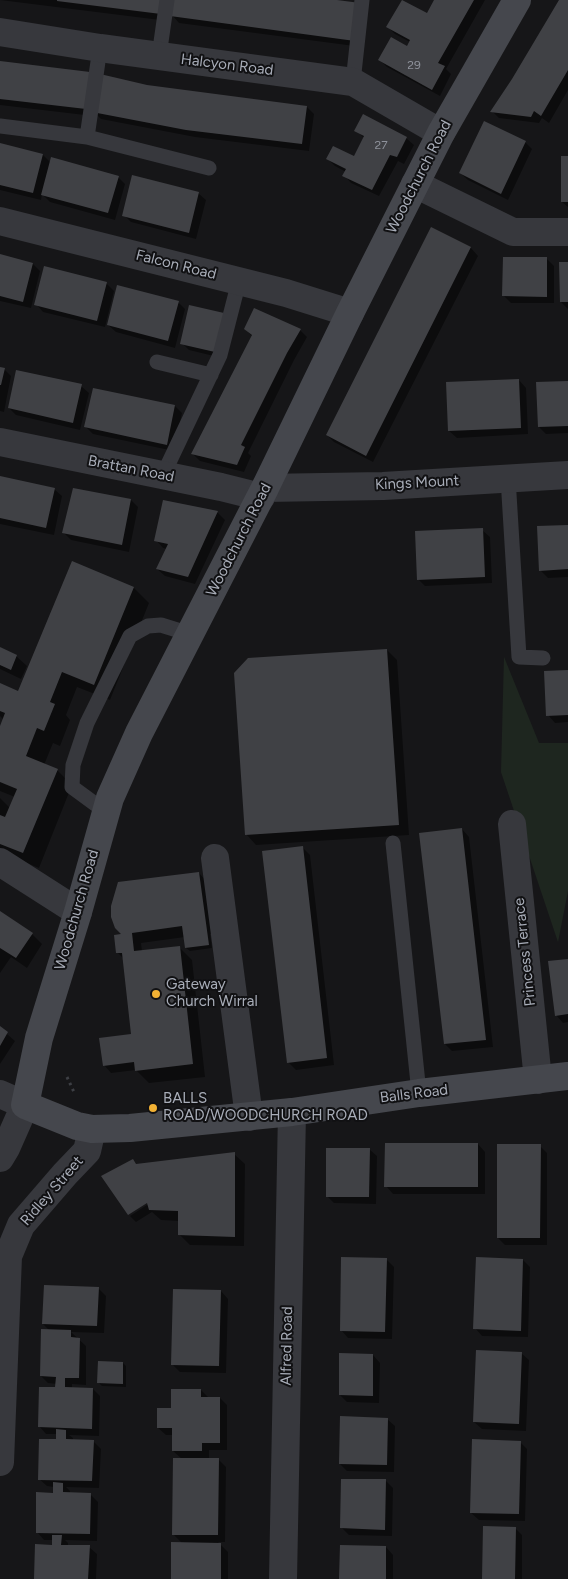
<!DOCTYPE html>
<style>
body{margin:0}
canvas{display:block;background:#161618}
</style>
<canvas width="568" height="1579"></canvas>
<script>
const ctx = document.querySelector('canvas').getContext('2d');
ctx.lineJoin = 'round';
function paint(path, color) { ctx.fillStyle = color; ctx.fill(path, 'evenodd'); }
function strokePath(path, color, width, dash) { ctx.strokeStyle = color; ctx.lineWidth = width; ctx.lineCap = dash ? 'butt' : 'round'; ctx.setLineDash(dash || []); ctx.stroke(path); }
function label(font, color, halo, rows, align = 'center') {
  ctx.font = font + ' Figtree,sans-serif'; ctx.lineWidth = 4; ctx.setLineDash([]); ctx.textBaseline = 'middle'; ctx.strokeStyle = halo; ctx.fillStyle = color; for (const [text, x, y, turn = 0] of rows) {
    ctx.save(); ctx.translate(x, y); ctx.rotate((+turn || 0) * Math.PI / 180); ctx.textAlign = isNaN(turn) ? turn : align; if (halo) ctx.strokeText(text, 0, 0); ctx.fillText(text, 0, 0); ctx.restore();
  }
}
paint(new Path2D(`
 M504,657L539,743H568V891L558,942L501,772Z`), '#1e261f');
paint(new Path2D(`
 M0,0H171L168,21Z
 M326,0L362,47L179,23L172,15Z
 M434,0H485L446,69L451,74L440,96L387,67L380,60L407,47L410,42L395,34L388,27L428,15L435,1Z
 M561,0H568V90L549,123L542,118L539,123L499,118L492,111L513,79Z
 M0,62L147,86L307,107L314,114L309,151L195,137L101,119L93,111V116L0,105Z
 M356,130L406,138L414,145L404,164L398,161L379,196L351,183L344,175L346,172L335,166L328,159L354,158L364,138Z
 M525,142L532,149L508,200L468,180L460,173Z
 M0,145L43,155L51,163L118,177L125,184L115,220L50,202L42,194L41,200L0,190Z
 M568,157V207L562,202Z
 M198,193L206,200L196,239L131,222L124,215Z
 M432,229L471,248L478,256L373,462L334,442L327,435Z
 M0,255L33,264L40,271L31,308L0,301Z
 M547,259L554,266V303H511L503,295Z
 M568,263V309L561,302Z
 M45,268L107,284L114,291L105,327L43,312L36,304Z
 M178,302L185,309L175,348L116,332L108,325Z
 M190,306L222,358L189,350L182,343Z
 M245,329L300,330L307,337L294,360L248,453L251,456L244,472L200,461L193,454L252,336Z
 M0,368L4,369L11,376L4,412L0,411Z
 M519,380L526,388L528,434L457,438L449,431Z
 M568,382V433L546,434L539,427Z
 M81,386L89,393L80,430L16,415L9,408Z
 M175,406L182,413L174,451L93,434L86,427Z
 M0,478L54,489L62,496L54,535L0,524Z
 M131,500L138,507L129,552L71,540L63,532Z
 M164,501L218,513L225,520L195,584L165,576L157,569L167,549L163,548L156,540Z
 M568,526V577L548,578L540,570Z
 M482,530L490,537L492,583L425,586L418,579Z
 M72,563L134,588L149,603L110,700L77,687L66,715L70,720L60,746L53,743L44,765L57,770L72,785L39,868L0,852V798L10,808L15,797L0,791V729L4,720L0,716V684L19,692Z
 M0,647L3,650L16,656L27,666L21,679L0,669Z
 M387,650L397,660L409,835L256,845L246,834Z
 M568,671V722L555,723L548,715Z
 M462,829L469,837L493,1047L452,1051L445,1044Z
 M302,847L310,855L334,1065L296,1070L288,1062Z
 M199,873L209,884L216,933L210,934L212,948L190,951L186,948L185,937L141,943L142,951L179,947L192,960L205,1077L149,1083L136,1070L111,1073L104,1065L133,1035L124,959L117,952L124,935Z
 M0,913L32,934L42,944L27,968L11,957L0,973Z
 M568,960V1022L563,1023L556,1015Z
 M0,1028L15,1041L0,1064Z
 M478,1144L485,1152V1194H393L386,1186Z
 M540,1146L547,1153V1245H505L498,1238Z
 M369,1149L377,1156L376,1204L334,1203L327,1196Z
 M234,1154L245,1164L244,1246L190,1245L179,1234V1221L161,1220L152,1212L136,1222L130,1216L153,1201L137,1165Z
 M386,1259L394,1267L392,1339L348,1338L341,1330Z
 M523,1260L530,1267L528,1337L482,1336L475,1328Z
 M98,1288L106,1296L104,1333L71,1332L86,1346V1385L72,1384V1388L93,1389L100,1396L99,1436L69,1435L73,1438V1440L93,1441L101,1449L99,1488L66,1487L70,1491V1494L91,1495L98,1502L97,1541L65,1540L68,1543V1546L89,1547L97,1554L96,1579H36L53,1546V1540H44L37,1532L54,1494V1487L47,1486L39,1479L57,1441V1434H46L39,1426L56,1388L57,1384L48,1383L41,1376L50,1331L43,1324Z
 M221,1291L228,1299L226,1373L180,1372L173,1365Z
 M521,1353L529,1360L526,1431L482,1429L474,1422Z
 M373,1355L380,1363L379,1403L347,1402L340,1395Z
 M123,1363L126,1366V1387L102,1386L99,1383Z
 M201,1390L208,1397L220,1398L227,1405V1450H209V1460H219L226,1467L225,1542H218L228,1552V1579H172L183,1544L173,1534L182,1459L173,1451V1435H166L158,1428L172,1409Z
 M387,1419L395,1426L394,1472L347,1471L340,1464Z
 M520,1442L527,1449L525,1521L479,1520L471,1513Z
 M386,1481L393,1488L392,1536L349,1535L342,1528Z
 M515,1528L522,1535V1579H483Z
 M386,1547L393,1555V1579H340Z`), '#0007');
paint(new Path2D(`
 M57,0H163L161,14L57,1Z
 M172,0H337L360,3L355,41L170,16Z
 M402,0L427,13L434,0H474L438,63L445,66L432,90L378,60L391,37L407,46L410,40L386,27Z
 M559,0H568V70L541,116L534,111L531,117L490,112L512,79Z
 M0,61L90,72L86,109L0,99Z
 M100,74L147,85L307,106L302,144L186,130L92,112Z
 M363,114L407,137L397,157L390,155L372,190L342,176L346,169L326,159L333,146L354,156L364,136L354,131Z
 M484,121L526,141L501,194L459,173Z
 M0,143L43,154L33,193L0,185Z
 M561,156H568V202H561Z
 M51,157L119,176L108,213L41,195Z
 M132,175L199,192L189,233L122,216Z
 M431,227L471,247L366,456L326,435Z
 M0,254L33,263L23,302L0,296Z
 M503,257H547V297L502,296Z
 M559,262H568V302H560Z
 M44,266L107,282L97,321L34,305Z
 M117,285L179,301L168,341L107,325Z
 M189,305L224,313L215,352L180,344Z
 M254,308L301,329L287,353L241,445L245,447L237,465L191,454L252,335L244,329Z
 M0,367L5,368L1,385H0Z
 M16,370L82,384L73,423L8,408Z
 M519,379L521,428L448,431L446,382Z
 M568,381V426L538,427L536,382Z
 M93,388L175,405L167,445L84,427Z
 M0,476L55,488L46,528L0,518Z
 M73,488L131,499L122,545L62,533Z
 M163,500L218,511L188,577L156,569L168,544L154,541Z
 M568,525V569L539,571L537,526Z
 M483,528L485,577L417,580L415,531Z
 M72,561L134,587L94,685L62,672L50,702L55,704L44,731L37,728L26,756L58,769L23,853L0,844V815L5,817L17,789L0,782V726L5,713L0,711V683L18,691Z
 M0,647L17,655L11,670L0,665Z
 M387,649L399,825L245,835L234,673L248,658Z
 M568,670V715L546,716L544,671Z
 M462,828L486,1040L444,1044L419,833Z
 M303,846L327,1058L287,1063L262,851Z
 M199,872L209,945L185,948L182,926L132,933L134,951L180,946L193,1064L135,1071L134,1062L103,1066L99,1038L131,1034L122,953H116L114,935L121,934L115,928L111,917V906L118,882Z
 M0,911L33,933L16,958L0,948Z
 M568,959V1014L555,1016L548,961Z
 M0,1026L8,1032L0,1046Z
 M385,1143H478V1187H384Z
 M497,1144H541L540,1238H497Z
 M326,1148H370L369,1197H326Z
 M235,1152V1237L178,1235V1211L149,1210L147,1203L128,1215L101,1176L133,1159L136,1164Z
 M341,1257L387,1258L385,1332L340,1331Z
 M476,1257L523,1259L521,1331L473,1329Z
 M44,1285L99,1287L97,1326L42,1324Z
 M173,1289L221,1290L219,1366L171,1365Z
 M41,1329L71,1330V1337L80,1338L79,1378H65V1387L93,1388L92,1429L38,1427L39,1387H55L56,1377L40,1376Z
 M476,1350L522,1352L519,1424L473,1422Z
 M339,1353L373,1354V1396L339,1395Z
 M98,1361L123,1362V1384L97,1383Z
 M171,1389H201V1397H220V1443H202V1451H172V1428H157V1408H171Z
 M340,1416L388,1418L387,1465L339,1464Z
 M56,1429L66,1430V1439L94,1440L92,1481L38,1480L39,1439H56Z
 M472,1439L521,1441L519,1514L470,1513Z
 M173,1458H219L218,1535H172Z
 M341,1479H386L385,1530L340,1528Z
 M53,1482L63,1483V1492L91,1493L90,1534L36,1533V1492L53,1493Z
 M483,1526L516,1527L515,1579H482Z
 M52,1535H62L61,1545H90L88,1579H34L35,1544L52,1545Z
 M171,1542L221,1543V1579H171Z
 M340,1545L386,1546V1579H339Z`), '#404145');
strokePath(new Path2D(`
 M67,1077L74,1092`), '#3d3f44', 3, [2.5, 4]);
strokePath(new Path2D(`
 M159,56L167,0
 M353,82L362,0
 M0,126L87,137L209,168
 M87,137L100,48
 M157,362L211,375
 M163,475L220,355L239,281
 M508,478L519,657L543,658
 M106,812L72,787L73,765L87,723L130,636L148,626L161,625L190,634
 M393,843L419,1093`), '#37383d', 15);
strokePath(new Path2D(`
 M0,32L100,48L353,82L441,133
 M415,184L513,232H568
 M0,221L286,293L350,313
 M0,442L221,487L261,497
 M265,488L383,486L568,475
 M512,824L538,1080
 M215,858L249,1117
 M0,862L78,912
 M0,1094L25,1105L6,1148L0,1158
 M0,1462L8,1256L21,1225L65,1174L87,1151L92,1129
 M283,1579L292,1112`), '#37383d', 28);
strokePath(new Path2D(`
 M517,0L441,133L350,313L265,488L139,733L110,798L78,912L39,1038L25,1105L77,1126L92,1129L130,1128L292,1112L419,1093L568,1076`), '#45474d', 28);
for (const [x, y, r, color] of [
 [156,994,5,"#f2b134"],
 [153,1108,5,"#f2b134"]
]) { const dot = new Path2D(); dot.arc(x, y, r, 0, 2 * Math.PI); ctx.fillStyle = color; ctx.fill(dot); strokePath(dot, '#111113', 2); }
label('12px', '#8e929b', null, [
 ["29",414,65],
 ["27",381,145]
]);
label('15px', '#a8adb8', '#111113', [
 ["Halcyon Road",227,65,7],
 ["Woodchurch Road",419,177,-63],
 ["Falcon Road",176,265,14],
 ["Brattan Road",131,469,11],
 ["Kings Mount",417,483,-3],
 ["Woodchurch Road",239,540,-63],
 ["Woodchurch Road",77,910,-74],
 ["Princess Terrace",525,952,-96],
 ["Balls Road",414,1094,-7],
 ["Ridley Street",52,1191,-49],
 ["Alfred Road",287,1346,-89]
]);
label('15px', '#a8adb8', '#111113', [
 ["Gateway",166,985],
 ["Church Wirral",166,1002],
 ["BALLS",163,1099],
 ["ROAD/WOODCHURCH ROAD",163,1116]
], 'left');
</script>
